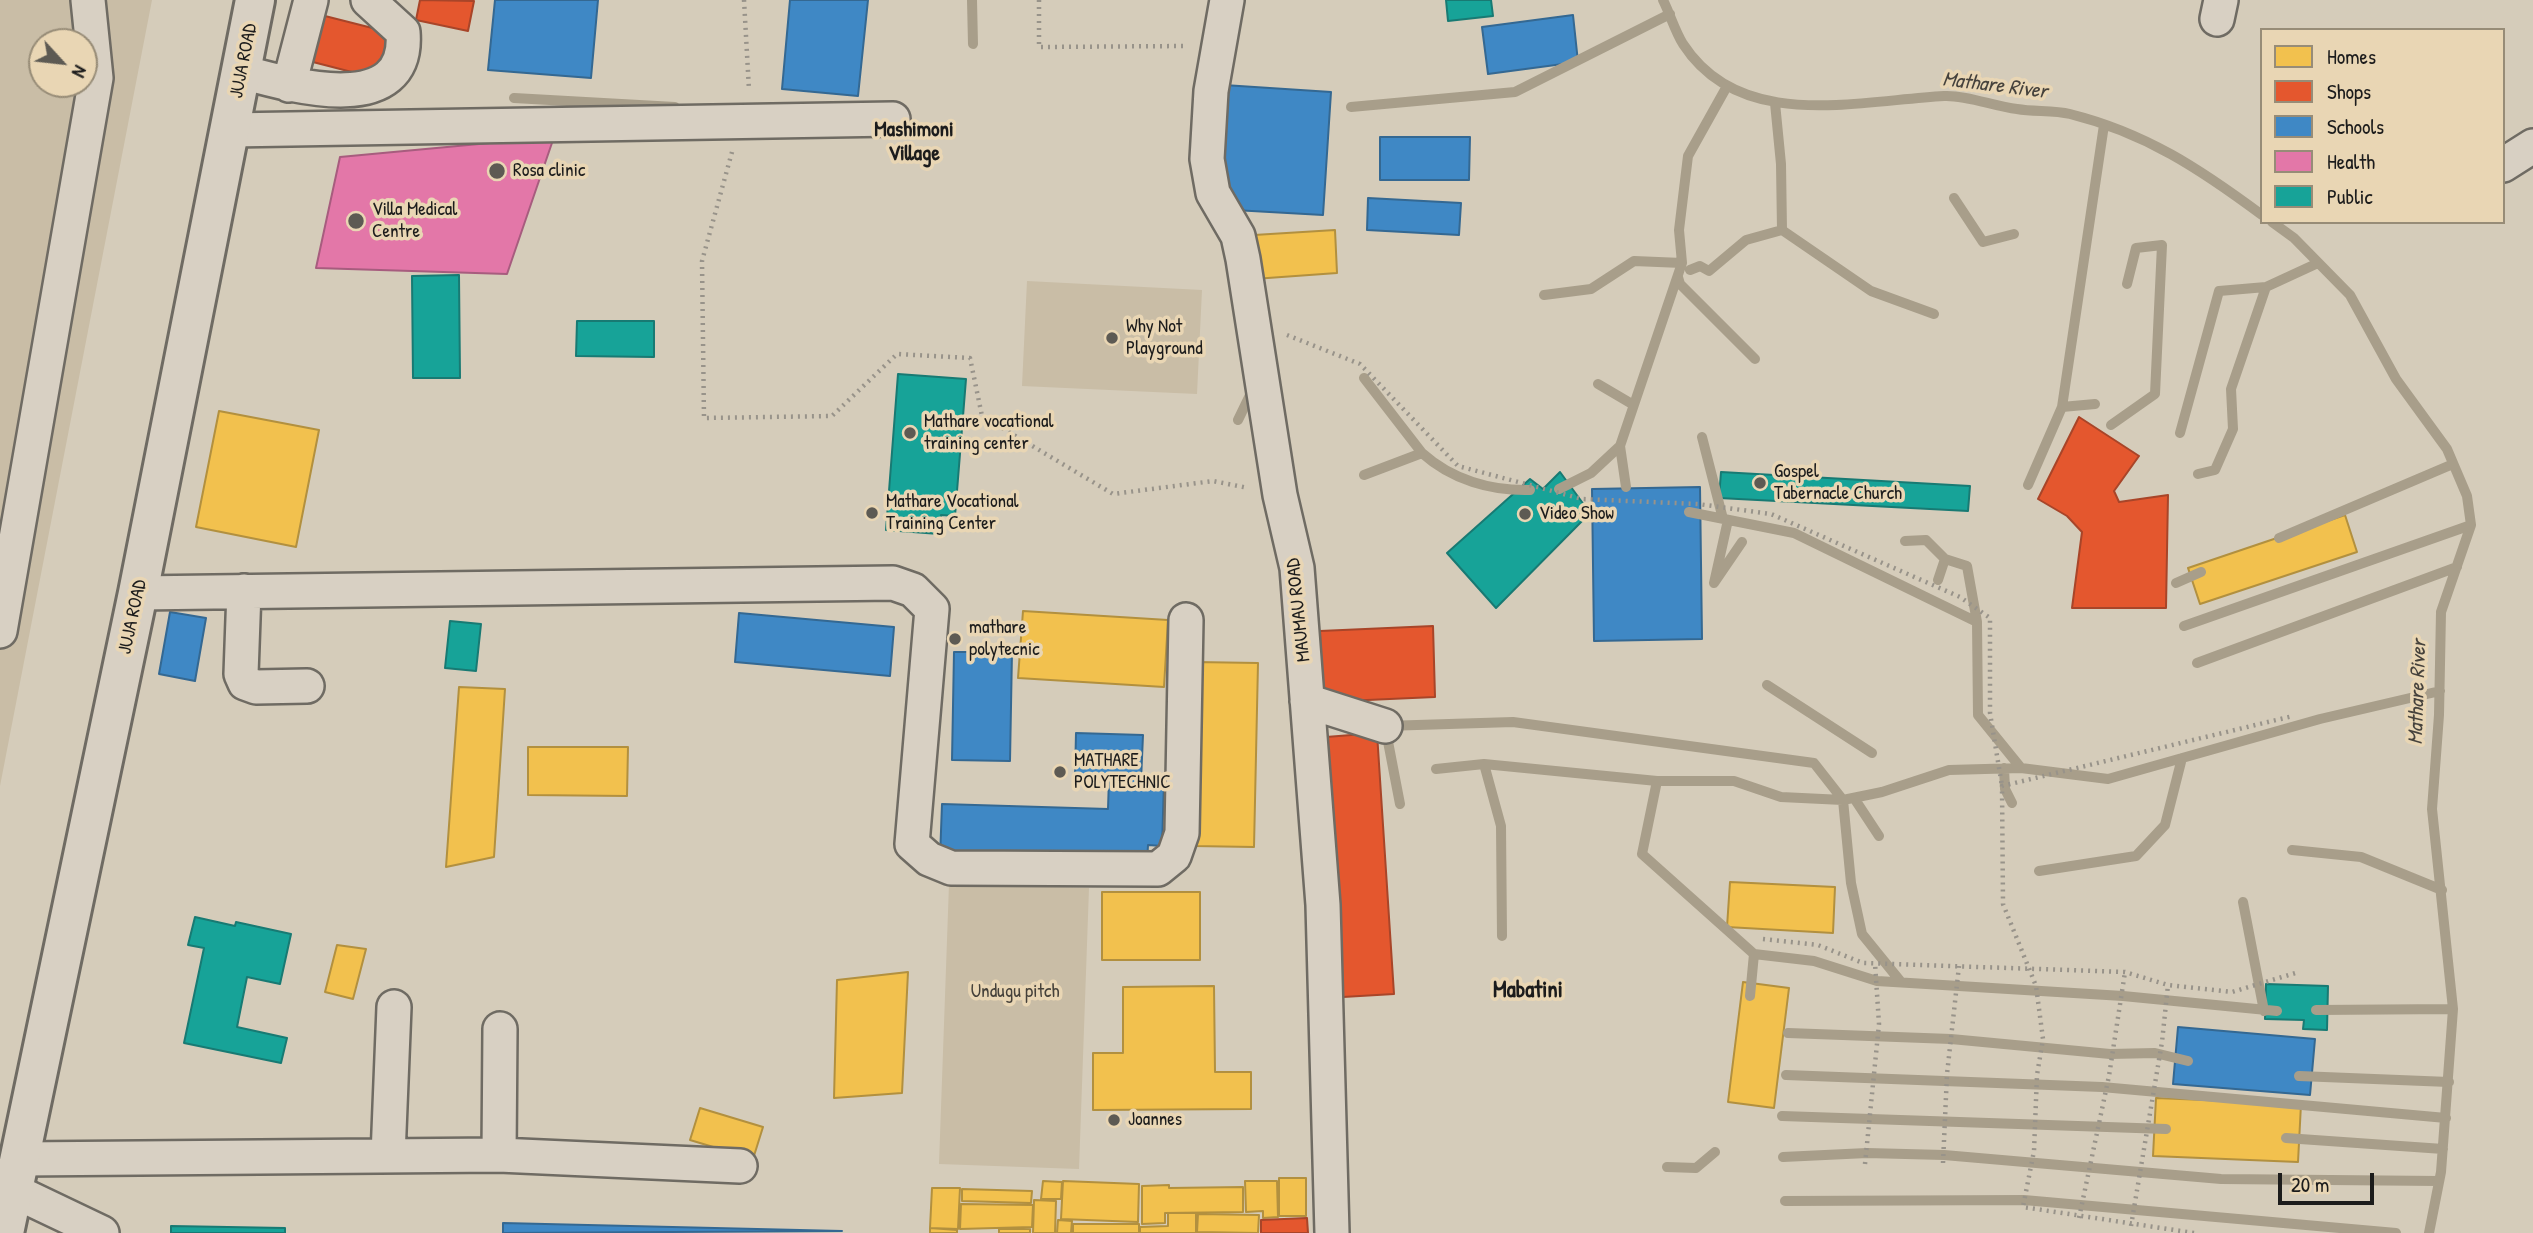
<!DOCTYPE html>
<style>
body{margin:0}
#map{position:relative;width:2533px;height:1233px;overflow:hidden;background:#d5ccba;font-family:"Patrick Hand",sans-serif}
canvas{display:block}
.legend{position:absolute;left:2260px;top:28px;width:245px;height:196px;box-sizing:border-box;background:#e9d6b4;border:2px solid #978c77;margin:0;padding:9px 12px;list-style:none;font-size:21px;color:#1c1c1c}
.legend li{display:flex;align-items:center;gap:14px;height:35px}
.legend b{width:35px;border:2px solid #978c77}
.north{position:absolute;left:28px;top:28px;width:70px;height:70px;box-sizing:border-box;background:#e9d6b4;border:2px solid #978c77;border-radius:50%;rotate:117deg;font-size:19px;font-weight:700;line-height:28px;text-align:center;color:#1c1c1c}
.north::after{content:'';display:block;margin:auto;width:24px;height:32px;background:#5d5a53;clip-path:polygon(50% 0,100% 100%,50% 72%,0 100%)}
.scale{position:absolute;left:2278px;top:1173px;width:96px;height:32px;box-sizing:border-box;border:4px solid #1c1c1c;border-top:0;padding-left:9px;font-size:21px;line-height:24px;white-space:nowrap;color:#1c1c1c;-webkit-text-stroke:5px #e9d6b4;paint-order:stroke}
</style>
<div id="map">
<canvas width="2533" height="1233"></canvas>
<ul class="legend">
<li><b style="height:19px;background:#f2c14e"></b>Homes</li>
<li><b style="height:19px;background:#e4572e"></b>Shops</li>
<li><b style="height:19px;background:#3f88c5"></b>Schools</li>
<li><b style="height:19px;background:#e377a8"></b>Health</li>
<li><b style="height:19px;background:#17a398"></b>Public</li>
</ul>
<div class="north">N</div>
<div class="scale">20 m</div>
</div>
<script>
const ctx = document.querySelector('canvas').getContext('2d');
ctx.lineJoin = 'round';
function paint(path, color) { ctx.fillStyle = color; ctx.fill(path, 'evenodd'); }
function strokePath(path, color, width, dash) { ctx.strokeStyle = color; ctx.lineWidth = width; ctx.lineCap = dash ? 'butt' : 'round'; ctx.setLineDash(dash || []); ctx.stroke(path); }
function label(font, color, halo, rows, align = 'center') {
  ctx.font = font + ' "Patrick Hand",sans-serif'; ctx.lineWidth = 7; ctx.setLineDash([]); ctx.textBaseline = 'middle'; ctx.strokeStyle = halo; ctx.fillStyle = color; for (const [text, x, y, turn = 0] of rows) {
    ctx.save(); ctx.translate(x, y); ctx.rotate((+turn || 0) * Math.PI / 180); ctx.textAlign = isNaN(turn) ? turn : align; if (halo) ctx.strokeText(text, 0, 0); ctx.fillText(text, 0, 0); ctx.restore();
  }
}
paint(new Path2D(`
 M0,0H152L0,786ZM42,42H84V84H42Z
 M1027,281L1202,290L1197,394L1022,386Z
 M949,884L1089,888L1079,1169L939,1164Z`), '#c9bda6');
const homes = new Path2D(`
 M1335,230L1337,273L1240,280L1238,236Z
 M219,411L319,430L296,547L196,527Z
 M2345,515L2357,552L2200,604L2188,568Z
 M1023,611L1168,620L1164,687L1018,678Z
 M1195,662L1258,663L1254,847L1193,846Z
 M459,687L505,689L494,857L446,867Z
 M528,747H628L627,796L528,795Z
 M1730,882L1835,887L1833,933L1727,927Z
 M1102,892H1200V960H1102Z
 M337,945L366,949L353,999L325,992Z
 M908,972L902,1093L834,1098L837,980Z
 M1743,982L1789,988L1774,1108L1728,1102Z
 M1214,986L1215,1072H1251V1109L1093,1110V1053H1123V987Z
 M2156,1098L2301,1104L2298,1162L2153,1156Z
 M700,1108L763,1127L753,1159L690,1140Z
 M1279,1178H1306V1216H1279Z
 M1043,1181L1062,1182L1061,1199H1041Z
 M1063,1181L1139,1184L1138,1222L1061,1219Z
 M1245,1181H1277L1278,1217L1263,1218V1211L1246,1212Z
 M1169,1185V1188L1243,1187V1212L1165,1213V1223L1142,1224V1186Z
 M932,1188H960L958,1229L930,1228Z
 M962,1189L1032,1191L1031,1203L962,1201Z
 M1034,1200L1056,1201L1055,1233H1033Z
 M961,1204L1033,1205L1032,1227L960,1229Z
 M1168,1213H1196V1233H1140V1227L1168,1226Z
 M1198,1214L1259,1215L1258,1233L1197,1232Z
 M1058,1220L1072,1221L1071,1233H1057Z
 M1073,1224H1139V1233H1073Z
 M930,1228L957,1230V1233H930Z
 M999,1229H1030V1233H999Z`);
paint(homes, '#f2c14e');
strokePath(homes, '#b2903f', 2);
const shops = new Path2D(`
 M420,0L474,1L468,31L416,20Z
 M321,15L392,33L379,79L309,61Z
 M2079,417L2139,456L2114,491L2119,502L2168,495L2166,608H2072L2082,532L2067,516L2038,499Z
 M1433,626L1435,697L1322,702L1320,631Z
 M1377,733L1394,994L1343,997L1326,737Z
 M1307,1218L1308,1233H1261V1220Z`);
paint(shops, '#e4572e');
strokePath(shops, '#a84529', 2);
const schools = new Path2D(`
 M495,0H598L591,78L488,70Z
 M790,0H868L858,96L782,89Z
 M1573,15L1578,62L1488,74L1482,27Z
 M1224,85L1331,92L1323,215L1216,209Z
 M1380,137H1470L1469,180H1380Z
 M1368,198L1461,203L1459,235L1367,230Z
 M1700,487L1702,639L1594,641L1592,489Z
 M170,612L206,618L195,681L159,674Z
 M739,613L894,627L890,676L735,662Z
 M954,652H1012L1010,761L952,760Z
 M1076,733L1143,735L1141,781L1164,782L1162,846L1148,845L1147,863L940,858L942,804L1108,809L1109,778L1075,777Z
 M2178,1027L2315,1039L2310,1095L2173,1084Z
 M503,1223L842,1231L503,1233Z`);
paint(schools, '#3f88c5');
strokePath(schools, '#346892', 2);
const health = new Path2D(`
 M554,137L507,274L316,268L340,157Z`);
paint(health, '#e377a8');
strokePath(health, '#a75c7e', 2);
const public = new Path2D(`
 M1446,0H1491L1493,16L1448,21Z
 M459,275L460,378H413L412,276Z
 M577,321H654V357L576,356Z
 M898,374L966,379L955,516L941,515L939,534L886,530Z
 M1560,472L1590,513L1496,608L1447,553L1530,479L1543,489Z
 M1721,472L1970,486L1968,511L1719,498Z
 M450,621L481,624L476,671L445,668Z
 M195,917L235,926L236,922L291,934L280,984L247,977L237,1027L287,1038L281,1063L184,1043L204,948L188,945Z
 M2266,984L2328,986L2327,1030L2303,1029L2304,1020L2265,1019Z
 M171,1226L285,1228V1233H171Z`);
paint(public, '#17a398');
strokePath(public, '#187a73', 2);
strokePath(new Path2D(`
 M972,0L973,44
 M1663,0C1670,14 1675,31 1683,44C1740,132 1855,101 1944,96C1967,95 1993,106 2017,109C2034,112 2053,110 2070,114C2146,133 2200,169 2262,215
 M514,98L675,107
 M1775,103L1781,164L1782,230L1871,291L1934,314
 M1351,107L1515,92L1670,14
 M1954,198L1983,242L2014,234
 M2272,222L2294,238L2350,295L2396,379L2447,449L2467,496L2471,525L2441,612L2439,715L2432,809L2453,1009L2441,1172L2429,1233
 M1690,270L1700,266L1709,271L1746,240L1782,230
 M1678,277L1680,284L1755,359
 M1544,295L1591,289L1634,261L1682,263
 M1364,378L1422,453
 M1598,384L1632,404
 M2095,404L2062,407L2104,125
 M1238,420L1253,389
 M2111,425L2155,394L2162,245L2136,248L2127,284
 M2180,433L2219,291L2266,287
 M1702,437L1723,519
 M1620,446L1626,487
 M2198,474L2215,470L2233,429L2231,389L2266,287L2318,263
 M1364,475L1422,453C1452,480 1491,491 1530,490
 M2028,485L2062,407
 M1559,489L1591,473L1620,446L1682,263L1679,230L1688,156L1726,88
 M1689,512L1794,533L1977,622L1978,715L2021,768L2108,779L2320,719L2440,691
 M1728,520L1714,583L1742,542
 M2279,538L2453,464
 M1905,541L1926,540L1945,559L1967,566L1977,622
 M1938,580L1945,559
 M2176,583L2201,572
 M2184,626L2471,525
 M2197,663L2457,567
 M1767,685L1872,753
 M1484,764L1501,826L1502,936
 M2004,768L2005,789L2012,803
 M1436,769L1484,764L1657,781H1734L1781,797L1843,800L1882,792L1949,770L2021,768
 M1657,781L1642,854L1754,954L1814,961L1877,981L2123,996L2277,1011
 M1854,798L1879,836
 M1400,804L1385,726L1513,722L1814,763L1843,800L1851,883L1862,934L1901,982
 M2292,850L2361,857L2442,890
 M2039,871L2136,856L2165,825L2182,758
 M2243,902L2264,1011
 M1750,996L1754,954
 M2316,1010L2453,1009
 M1788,1033L1951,1039L2110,1054L2155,1053L2188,1061
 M1786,1075L2102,1087L2446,1118
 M2299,1076L2449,1082
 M1782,1116L2166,1129
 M2286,1138L2443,1149
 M1783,1157L1867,1153L1944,1155L2221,1179L2439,1181
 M1667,1167L1696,1168L1715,1152
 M1785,1201L2024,1200L2396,1233`), '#a89e8a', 10);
const minor = new Path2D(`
 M1227,0L1211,91L1207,159L1213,193L1238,236L1243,259L1280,495L1297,568L1323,905L1332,1233
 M2217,19L2221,0
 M242,72C293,86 410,119 403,32L368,0
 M289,85L311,0
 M230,130L893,119
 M2503,165L2533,146
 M244,591L241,674L245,683L256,687L307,686
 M138,593L893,583L913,590L932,609L912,844L929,859L951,868L1158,869L1174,856L1182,833L1186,620
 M0,631L96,78L88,0
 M1307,701L1385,726
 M499,1155L500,1029
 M388,1156L394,1007
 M20,1159L499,1155L740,1166
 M14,1191L102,1233`);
const major = new Path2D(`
 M4,1233L138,593L255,0`);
strokePath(minor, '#6f6b63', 38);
strokePath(major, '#6f6b63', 44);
strokePath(new Path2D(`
 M744,0L749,90
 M1039,0V47L1187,46
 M732,152L702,261L704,418L832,416L897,354L970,358L982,416L1113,494L1213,481L1248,488
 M1287,335L1360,364L1458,466L1582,499L1698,504L1771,514L1960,597L1990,618V713L2002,786
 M1763,939L1818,945L1863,963L2125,972L2168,985L2232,992L2299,972
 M1943,1163L1947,1074L1959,966
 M1865,1164L1879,1024L1875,963
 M2079,1218L2109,1076L2125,972
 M2131,1226L2162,1042L2168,985
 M2194,1233L2023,1207L2034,1151L2037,1075L2043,1039L2036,986L2003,904L2002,786L2293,716`), '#98938a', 4.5, [2, 5]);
strokePath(minor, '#d8d0c3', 33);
strokePath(major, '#d8d0c3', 38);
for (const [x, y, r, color] of [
 [497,171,9,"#5d5a53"],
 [356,221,9,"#5d5a53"],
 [1112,338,7,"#5d5a53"],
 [910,433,7,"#5d5a53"],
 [1760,483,7,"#5d5a53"],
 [872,513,7,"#5d5a53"],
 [1525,514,7,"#5d5a53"],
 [955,639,7,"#5d5a53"],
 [1060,772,7,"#5d5a53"],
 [1114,1120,7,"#5d5a53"]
]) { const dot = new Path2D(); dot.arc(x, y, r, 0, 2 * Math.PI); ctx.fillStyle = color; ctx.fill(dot); strokePath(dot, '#e9d6b4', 2.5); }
label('19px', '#1c1c1c', '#e9d6b4', [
 ["JUJA ROAD",244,61,-79],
 ["MAUMAU ROAD",1299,610,-96],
 ["JUJA ROAD",133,617,-78]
]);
label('19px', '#1c1c1c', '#e9d6b4', [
 ["Rosa clinic",513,171],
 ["Villa Medical",372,210],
 ["Centre",372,232],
 ["Why Not",1126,327],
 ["Playground",1126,349],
 ["Mathare vocational",924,422],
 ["training center",924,444],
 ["Gospel",1774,472],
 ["Tabernacle Church",1774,494],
 ["Mathare Vocational",886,502],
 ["Training Center",886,524],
 ["Video Show",1539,514],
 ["mathare",969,628],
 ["polytecnic",969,650],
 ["MATHARE",1074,761],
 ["POLYTECHNIC",1074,783],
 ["Joannes",1128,1120]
], 'left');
label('19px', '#45413a', '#e9d6b4', [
 ["Undugu pitch",1015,992]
]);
label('italic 21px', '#46423c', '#e9d6b4', [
 ["Mathare River",1995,86,7],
 ["Mathare River",2418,692,-88]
]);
label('bold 21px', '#1c1c1c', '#e9d6b4', [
 ["Mashimoni",914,130],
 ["Village",914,154]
]);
label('bold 23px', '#1c1c1c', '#e9d6b4', [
 ["Mabatini",1528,991]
]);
</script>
